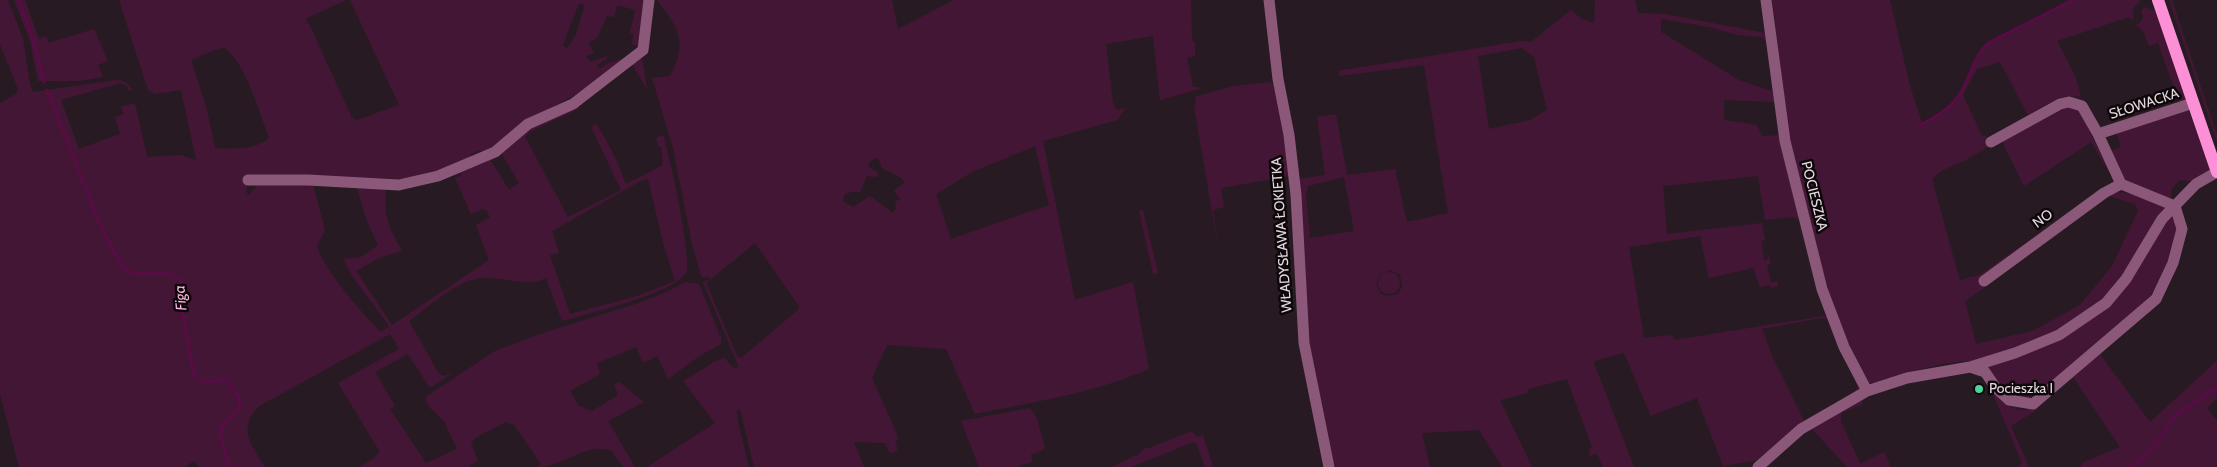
<!DOCTYPE html>
<meta charset="utf-8">
<style>
body{margin:0}
canvas{display:block;background:#281a22}
</style>
<canvas width="2217" height="467"></canvas>
<script>
const ctx = document.querySelector('canvas').getContext('2d');
ctx.lineJoin = 'round';
function paint(path, color) { ctx.fillStyle = color; ctx.fill(path, 'evenodd'); }
function strokePath(path, color, width, dash) { ctx.strokeStyle = color; ctx.lineWidth = width; ctx.lineCap = dash ? 'butt' : 'round'; ctx.setLineDash(dash || []); ctx.stroke(path); }
function label(font, color, halo, rows, align = 'center') {
  ctx.font = font + ' Cabin,sans-serif'; ctx.lineWidth = 5; ctx.setLineDash([]); ctx.textBaseline = 'middle'; ctx.strokeStyle = halo; ctx.fillStyle = color; for (const [text, x, y, turn = 0] of rows) {
    ctx.save(); ctx.translate(x, y); ctx.rotate((+turn || 0) * Math.PI / 180); ctx.textAlign = isNaN(turn) ? turn : align; if (halo) ctx.strokeText(text, 0, 0); ctx.fillText(text, 0, 0); ctx.restore();
  }
}
paint(new Path2D(`
 M0,0H8L23,39L30,85L33,92L117,80C125,80 129,84 132,91H129L127,86L120,83L61,100L79,149L120,134L115,117L124,114L121,107L135,103L147,157L180,155L196,160L181,90L155,94L148,90L119,0H346L305,19L310,26L352,118L357,120L399,105L350,0H648L643,35L640,45L637,46L632,44L633,34L630,33L635,10L617,5L614,17L607,16L597,38L588,43L594,53L586,56L591,62L608,56L606,61L604,60L597,65L600,69L606,64L621,59L622,60L584,90L530,119L488,152L478,151L471,154L470,159L458,165L403,179L249,175L246,192L249,195L259,183L313,184L325,230L317,246C325,272 361,311 380,332L389,327L387,323L352,276L343,259L361,257L378,245L366,219L356,185H386C384,218 387,223 402,251L381,257L356,271L392,325L489,260L476,225L490,217L486,210L482,209L471,214L455,178L461,176L460,172L487,161L530,124L577,103L580,108L529,132L525,137L568,217L621,190L591,127L597,124L615,157L626,184L663,165L661,147H659L656,138L663,135C669,154 693,260 686,273C674,293 587,314 562,321L546,278C524,288 504,276 482,278C455,281 430,306 409,321L439,374L445,376L455,371L430,388L408,354L375,372L395,406L390,409L426,463L457,449L444,421L430,408L426,400L427,396L495,351L549,331L639,303L667,292L685,282L699,284L721,338V344L699,356L668,379L657,356L643,363L636,347L597,363L600,374L570,391L579,406L592,411L618,395L614,385L619,382L644,402L608,421L635,467H623L612,451C588,441 563,467 537,467L541,464L514,425L506,422L475,438L471,443L478,461L470,465V467H359L373,459L380,452L338,383L399,349L390,334L259,406C237,428 251,445 265,467H199L194,461L185,467H19L0,394V103L16,94L18,89L0,44ZM579,3L584,4V8L576,34L567,48L563,46C567,31 574,18 579,3ZM224,48C244,59 261,116 269,138C256,150 232,149 215,148L207,110L191,60L217,49ZM502,154L519,183L509,190L491,161ZM648,179L663,242L675,281L637,296L570,314L550,255L559,253L552,231L642,180Z
 M14,0H25L39,39L46,36L49,43L94,29L108,61L98,65L103,77L79,81H38L30,41Z
 M657,0H892L898,29L954,0H1191L1192,41L1195,42V56L1187,58L1193,87H1199L1200,89L1160,100L1153,36L1106,44L1113,104L1117,110L1126,108L1117,120L1043,141L1075,300L1133,282L1149,369C1094,393 1034,402 975,414L946,349L887,345L872,378L899,439L895,441L898,450L890,453L885,443L854,442L864,467H754L740,409L737,410L738,423L749,467H647L715,423L683,381L714,362L724,358L734,368L739,367L703,282L710,279L708,276L702,278L692,244L673,148L652,78L670,76C689,42 678,27 657,0ZM1035,146L1049,205L951,239L936,194L972,172ZM877,157L883,169L901,178L905,182L894,191L900,199L895,202L896,208L893,213L870,196L853,207L843,201L844,195L851,192H860L867,176L876,177L879,174L869,167V162ZM755,243L799,306L798,310L741,358L737,356L706,283Z
 M1595,0H1635L1638,13L1665,14L1765,33L1767,42L1761,37L1738,35L1709,27L1661,19V32L1739,80L1774,92L1777,102L1724,100V120L1757,125L1762,136L1782,135L1800,220L1793,217L1765,220L1758,176L1663,186L1667,234L1762,223L1765,240L1761,241L1764,260H1767L1769,255L1771,264L1767,265L1771,283L1777,281L1778,286L1771,288L1770,285L1760,287L1753,268L1709,278L1700,236L1629,247L1644,338L1672,335L1674,340L1824,316L1827,317L1860,385L1859,390L1845,396L1855,391L1858,387L1832,327L1827,319L1821,318L1762,329L1773,358L1804,421L1757,460L1723,466L1697,398L1651,416L1624,353L1597,360L1594,363L1634,467H1603L1597,453L1590,456L1589,449L1592,447L1567,379L1528,389L1527,393L1500,400L1532,467H1502L1479,430L1422,433L1430,467H1336L1328,445L1312,367L1305,308L1297,179L1325,175L1317,117L1336,114L1347,175L1395,169L1407,222L1448,213L1424,65L1339,76L1338,71L1521,41L1531,42L1571,10L1582,19L1594,23ZM1522,48L1534,57L1547,110L1530,120L1489,129L1478,56ZM1344,177L1354,231L1310,238L1306,195L1308,186ZM1390,270L1400,275L1402,287L1398,294L1387,296L1380,293L1376,283L1381,274Z
 M1772,0H1890L1910,86L1922,123C1937,114 1952,107 1961,91C1971,74 1974,54 1990,41L2072,0H2140C2137,7 2130,7 2134,17L2132,20L2129,17L2057,41L2076,78L2081,97C2061,93 2046,105 2028,115L2000,62L1977,69L1963,95L1982,136L1985,135L1991,145L1966,160L1941,171L1932,179L1960,281L1970,277L1978,276L2034,237L2035,240L1988,285L1965,301L1976,344L2033,331L2080,305L2112,266L2138,211L2135,204L2110,196L2109,194C2125,187 2159,204 2176,209L2181,217L2165,273L2149,298L2037,394C1998,411 2001,361 1967,361C1945,362 1916,370 1895,376C1888,378 1880,383 1873,383C1869,384 1869,383 1866,381L1860,374C1830,297 1803,222 1789,140C1780,94 1779,46 1772,0Z
 M2169,0H2172L2217,135V142Z
 M2146,7L2156,12L2187,102L2180,104L2158,43L2149,46L2143,31L2135,24L2140,23L2143,17L2141,13L2143,8Z
 M642,57L647,89L631,63Z
 M1271,82L1273,84L1285,130L1290,176L1221,188L1224,207L1213,210L1219,253L1194,106L1196,104L1195,97L1234,86Z
 M2061,105L2079,109L2111,175L2091,142L2024,186L2001,139Z
 M2188,109L2210,168L2209,172L2201,182L2179,180L2171,190L2172,197L2166,199C2129,185 2126,188 2107,152L2121,147L2116,132Z
 M1139,210H1143L1158,273L1153,274Z
 M1378 283a11 11 0 1 1 22 0a11 11 0 1 1-22 0Z
 M2099,353L2150,422L2217,361V398L2207,408L2217,421V467H2080L2082,463L2120,447L2073,377Z
 M1991,389C2005,405 2015,415 2036,407L2038,409L2011,426L2029,467H2018L2022,463Z
 M1861,398L1863,404L1841,413V421L1860,464L1884,452L1891,467H1847L1811,428Z
 M1030,408L1037,419L1045,448L1038,453L1031,454L1032,462L1021,465L1020,467H979L961,421Z
 M1191,431L1197,437L1203,435L1213,467H1205L1196,443L1193,442L1132,467H1112L1139,454L1146,447L1147,449Z`), '#441635');
strokePath(new Path2D(`
 M19,0L35,45L44,82
 M47,90L96,214L111,247L123,267L133,273H167L181,280V306L194,375L206,382L225,379L239,398L240,407L222,426L220,434L229,467
 M1919,126C1935,117 1949,110 1959,95C1971,78 1973,55 1990,42L2073,0
 M2131,467L2150,451L2174,417L2217,387`), '#580b44', 3);
strokePath(new Path2D(`
 M1269,0L1278,79L1289,135L1296,195L1304,343L1329,467
 M1766,0L1785,141L1822,289L1844,347L1867,391
 M1991,142L2060,104L2069,102L2082,106L2098,134
 M248,180H308L399,185L438,176L495,152L528,124L573,104L643,50L649,0
 M2175,206L2121,184L2098,134L2193,103
 M1984,281L2104,193L2121,184
 M1970,367L1985,372L1996,388L2009,400L2033,404L2156,299L2173,263L2182,229L2175,206
 M1758,467L1801,429L1867,391L1907,378L1970,367L2015,353L2059,335L2106,303L2126,279L2162,219L2196,184L2217,172`), '#8c5879', 11);
strokePath(new Path2D(`
 M2158,0L2217,172`), '#fc8fd6', 12);
for (const [x, y, r, color] of [
 [1979,389,5,"#4cd39a"]
]) { const dot = new Path2D(); dot.arc(x, y, r, 0, 2 * Math.PI); ctx.fillStyle = color; ctx.fill(dot); strokePath(dot, '#0d070a', 2); }
label('14px', '#e3d9df', '#0d070a', [
 ["SŁOWACKA",2144,104,-18],
 ["POCIESZKA",1814,196,76],
 ["NO",2043,219,-36],
 ["WŁADYSŁAWA ŁOKIETKA",1282,235,-94]
]);
label('14px', '#e3d9df', '#0d070a', [
 ["Pocieszka I",1989,389]
], 'left');
label('italic 15px', '#fab8e0', '#0d070a', [
 ["Figa",181,298,-95]
]);
</script>
